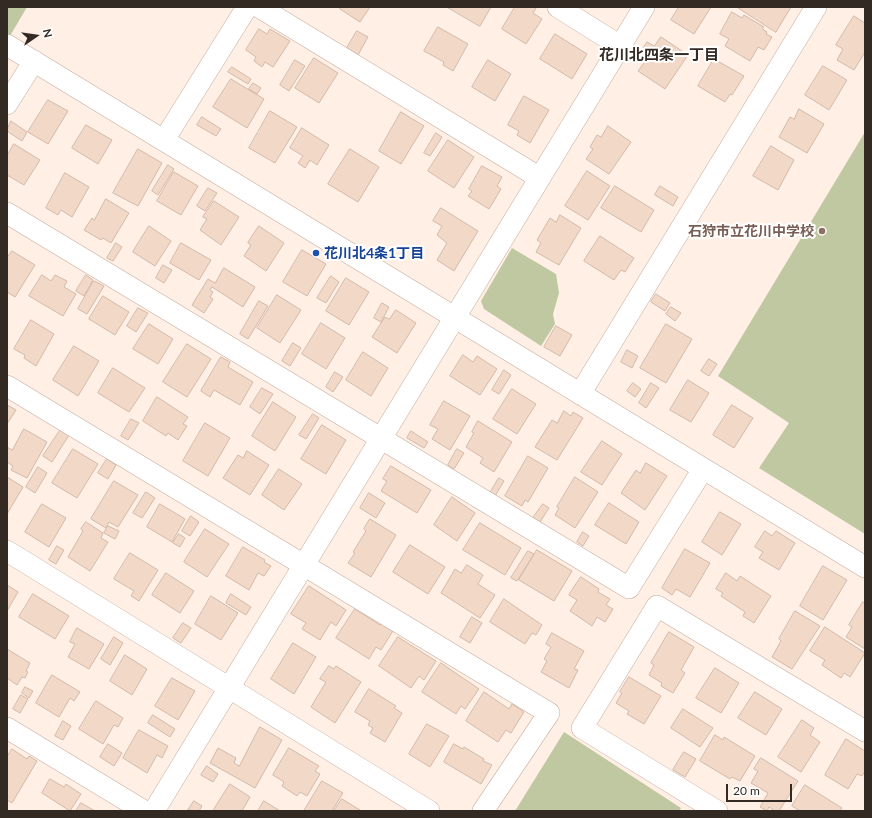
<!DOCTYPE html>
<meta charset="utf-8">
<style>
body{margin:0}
#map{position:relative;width:872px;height:818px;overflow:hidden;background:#ffefe5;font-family:Lato,sans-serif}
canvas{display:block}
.frame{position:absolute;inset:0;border:8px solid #342a24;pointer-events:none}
.north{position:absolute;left:16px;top:16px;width:40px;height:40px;-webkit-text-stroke:3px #fff;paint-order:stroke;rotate:77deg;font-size:11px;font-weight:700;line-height:16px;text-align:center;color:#342a24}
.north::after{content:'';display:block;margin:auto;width:14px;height:18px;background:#342a24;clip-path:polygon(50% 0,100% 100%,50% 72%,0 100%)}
.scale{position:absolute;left:726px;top:784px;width:66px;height:18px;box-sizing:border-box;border:2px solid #342a24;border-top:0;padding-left:5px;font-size:12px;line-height:14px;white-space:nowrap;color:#342a24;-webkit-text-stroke:3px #fff;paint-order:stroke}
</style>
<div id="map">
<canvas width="872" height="818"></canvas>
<div class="frame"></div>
<div class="north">N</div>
<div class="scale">20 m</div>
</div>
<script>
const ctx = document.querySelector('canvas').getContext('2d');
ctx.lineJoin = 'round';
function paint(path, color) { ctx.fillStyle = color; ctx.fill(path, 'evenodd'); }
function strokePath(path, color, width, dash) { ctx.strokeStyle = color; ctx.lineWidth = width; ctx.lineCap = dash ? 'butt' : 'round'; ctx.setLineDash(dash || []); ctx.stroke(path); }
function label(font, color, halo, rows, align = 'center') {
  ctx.font = font + ' Lato,"Noto Sans JP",sans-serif'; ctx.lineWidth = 4; ctx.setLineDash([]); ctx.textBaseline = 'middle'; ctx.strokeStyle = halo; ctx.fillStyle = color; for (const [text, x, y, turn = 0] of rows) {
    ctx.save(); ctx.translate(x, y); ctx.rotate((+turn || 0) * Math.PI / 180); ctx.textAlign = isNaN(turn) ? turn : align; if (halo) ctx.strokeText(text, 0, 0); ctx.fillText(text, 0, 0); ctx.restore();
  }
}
paint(new Path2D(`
 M7,7H27L7,41Z
 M865,132V534L759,468L789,423L718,376Z
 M512,248L556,274L559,293L553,314L555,324L541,346L484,309L481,301Z
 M564,732L681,808L679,811H515Z`), '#bfc8a1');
const building = new Path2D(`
 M341,7H370L360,22L340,9Z
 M447,7H491L480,26Z
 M515,7H533L536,8L533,13L542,19L526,44L502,29Z
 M679,7H711L694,34L671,20Z
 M737,7H791L776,32Z
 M732,12L742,18L744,15L764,27L762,29L767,32L766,34L772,37L764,50L758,47L750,61L725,46L729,39L720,34Z
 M854,16L865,23V52L854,70L837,60L843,49L836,45Z
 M438,27L468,44L453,71L443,65L444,62L424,51Z
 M259,29L267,34L270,29L290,41L273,67L265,62L262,67L254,61L256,57L246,50Z
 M357,31L368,37L358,55L347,48Z
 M555,34L587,54L572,79L540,59Z
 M661,37L688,55L665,89L638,71L647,59L639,54L647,42L654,46Z
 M314,58L338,73L319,103L295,88Z
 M714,59L744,76L732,95L730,94L725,102L698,86Z
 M295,60L305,66L289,91L280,85Z
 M488,60L511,74L495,101L472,87Z
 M823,66L847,80L829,110L805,95Z
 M232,67L251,79L248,84L228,72Z
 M231,79L264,99L247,128L213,107Z
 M253,83L261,88L257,94L249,89Z
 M524,96L549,110L530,143L517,135L519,131L508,125Z
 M48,100L68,111L48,144L28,132Z
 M799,109L824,124L807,153L779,137L790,117L794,119Z
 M270,111L297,127L275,163L249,148Z
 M401,112L424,126L401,164L379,151Z
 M202,117L221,129L216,136L197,125Z
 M11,121L27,132L22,141L7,131Z
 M86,125L112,140L98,164L72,148Z
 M608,126L631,142L609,174L586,159L593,149L590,147L597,135L601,137Z
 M302,128L329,145L317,165L310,160L305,168L298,163L303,156L290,148Z
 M436,133L442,137L430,156L424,153Z
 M448,140L474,157L454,188L428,171Z
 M14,144L40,160L24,185L7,175V156Z
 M771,146L794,160L778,190L753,176Z
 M138,149L162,163L138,206L113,193Z
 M350,149L379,167L358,202L328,184Z
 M168,165L174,169L158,195L152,191Z
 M482,166L502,177L497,186L501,189L489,209L468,196L472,191L469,189Z
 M587,171L610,186L588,220L565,206Z
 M174,172L198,186L181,215L157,201Z
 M65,173L89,187L72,217L61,210L58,215L46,208Z
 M615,186L654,210L641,232L601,208Z
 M660,186L678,197L673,206L655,195Z
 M208,188L217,193L205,211L197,206Z
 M106,199L129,213L111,243L103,238L101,240L84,230L92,218L94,220Z
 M214,201L239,217L221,245L200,230L207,219L203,217Z
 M441,208L478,231L454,271L437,260L447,243L437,235L442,226L433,221Z
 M560,215L581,228L559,265L536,252L541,243L537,240L550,218L556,222Z
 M149,226L171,241L155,266L133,252Z
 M259,226L284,243L266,271L244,256L251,245L248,243Z
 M600,236L634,258L625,272L621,270L614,280L584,261Z
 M116,243L122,247L113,261L107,258Z
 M181,243L211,260L199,280L170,263Z
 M302,250L326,264L307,296L283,282Z
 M12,251L35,265L15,297L7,292V258Z
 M163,265L172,270L164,283L156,278Z
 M224,268L255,287L243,307L212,287L210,290L213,292L210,297L213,299L204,313L192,305L208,279L215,283Z
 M42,275L51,281L55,275L67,281L64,287L76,294L63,316L29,296Z
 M86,275L93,280L84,296L76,291Z
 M331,276L339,282L326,303L317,298Z
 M346,278L369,292L349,325L326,311Z
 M94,281L104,286L87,314L78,309Z
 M656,294L670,303L665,311L651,302Z
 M277,295L301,310L280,343L257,328Z
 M103,296L129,312L115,335L89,319Z
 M259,301L268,306L248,339L240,334Z
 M382,303L389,307L381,322L374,318Z
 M671,307L681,313L675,321L666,314Z
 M138,308L148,313L136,332L127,326Z
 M396,310L416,323L397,353L372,337L385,317L389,319Z
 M31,320L54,334L36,366L24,358L25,355L14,349Z
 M321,323L345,338L326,369L302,354Z
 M149,324L173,339L158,364L133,349Z
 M666,324L692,339L666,383L640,368Z
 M556,326L572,335L560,356L544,347Z
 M293,343L301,348L290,366L282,361Z
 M187,344L211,359L187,397L163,382Z
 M74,346L99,361L78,396L53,380Z
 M627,350L638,356L632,368L621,362Z
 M363,352L388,368L371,396L346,380Z
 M463,355L473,362L477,356L497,369L480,395L450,376Z
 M221,357L230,362L228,367L253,382L240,405L214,390L210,397L201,391Z
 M709,359L717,364L709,376L701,371Z
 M113,368L145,388L129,412L98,393Z
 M504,370L511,375L499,394L492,390Z
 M335,372L343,377L333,392L326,387Z
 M688,380L709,393L691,422L670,410Z
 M633,383L641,389L635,397L627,391Z
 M651,383L659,388L646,408L639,403Z
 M262,388L273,394L260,414L250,407Z
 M512,389L536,404L517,434L493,419Z
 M157,397L188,417L183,424L187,426L178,440L168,433L166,436L143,421Z
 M444,401L470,416L450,450L432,439L438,429L430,425Z
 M273,402L296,417L275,451L252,436Z
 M7,405L16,410L7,424Z
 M732,405L753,418L734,448L713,435Z
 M564,411L571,416L573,412L583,418L557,460L535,447L552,420L557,423Z
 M313,414L319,418L306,439L299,435Z
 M131,419L139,423L128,440L121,436Z
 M478,421L512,442L494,472L480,463L483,458L466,447L474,433L472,432Z
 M205,423L230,438L208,476L183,461Z
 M322,425L346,440L326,474L301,459Z
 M24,429L47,442L27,478L11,470L13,466L7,462V447L12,450Z
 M61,429L69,435L52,462L43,456Z
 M411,431L428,442L424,448L407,438Z
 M602,441L622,454L602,485L581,472Z
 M73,449L98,464L77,498L52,483Z
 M457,449L464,453L454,469L448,465Z
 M247,451L269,465L250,495L223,478L238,455L243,458Z
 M528,456L548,468L528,502L525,500L522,506L505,496Z
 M107,459L116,465L108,479L98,473Z
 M646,463L667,476L645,510L621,493L636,470L640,473Z
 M391,466L431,490L417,513L381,491L387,481L383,479Z
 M38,467L47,473L35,493L26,487Z
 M279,469L302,484L284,510L262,495Z
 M7,477L23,487L7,514Z
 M575,477L598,492L575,528L555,515L559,508L557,507Z
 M499,478L504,481L495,496L490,493Z
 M114,481L138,495L118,527L109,522L106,528L91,519Z
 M146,492L155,498L142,518L133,513Z
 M369,493L385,503L376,518L360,508Z
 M452,497L475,513L457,541L434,525Z
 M609,503L639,522L626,544L595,525Z
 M42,504L66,518L49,547L25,532Z
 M160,504L185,519L172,542L147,527Z
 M543,504L549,508L540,522L533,518Z
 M720,512L741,524L722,555L702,542Z
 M191,516L199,522L190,536L182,531Z
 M370,519L396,535L371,577L348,563L355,553L353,552L366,531L364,529Z
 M86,522L103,533L101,538L108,542L90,571L68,557L83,531L81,529Z
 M480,523L521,548L505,575L463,550Z
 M108,526L119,531L115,539L104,533Z
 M205,529L229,544L207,577L184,562Z
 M765,531L772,536L776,531L795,543L779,570L759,558L763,552L755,547Z
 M583,532L589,536L583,546L577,542Z
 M179,534L185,538L180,547L173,543Z
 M410,545L445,567L428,594L393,572Z
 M57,546L64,550L56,564L49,560Z
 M243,547L265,560L264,562L271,566L264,576L258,573L249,590L226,576Z
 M685,549L710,563L690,597L676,589L672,595L662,588Z
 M537,550L572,571L554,601L519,580Z
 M528,551L534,554L517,581L511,578Z
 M130,553L158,570L139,601L131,596L134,591L114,579Z
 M467,565L483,575L478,584L495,595L480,618L441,593L455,569L461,573Z
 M823,566L847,580L823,620L800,606Z
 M166,573L194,591L180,613L152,595Z
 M726,573L737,581L740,576L771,596L754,623L743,616L745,612L721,596L723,593L716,589Z
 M581,577L599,589L598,592L610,599L606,605L613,609L605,622L597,617L592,626L570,611L577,600L569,595Z
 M7,585L18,592L7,611Z
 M309,586L346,610L336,626L331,622L320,640L302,629L306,623L291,614Z
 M33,594L69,616L55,639L19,617Z
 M231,594L251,607L246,615L226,603Z
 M211,596L238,613L221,640L195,624Z
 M504,599L542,625L536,635L532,633L525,644L490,622Z
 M863,602L865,604V649L846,637L852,627L849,625Z
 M355,609L380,625L381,623L393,631L381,650L376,647L369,659L336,638Z
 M795,611L820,626L792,669L772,657L781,641L779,639Z
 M472,617L482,623L470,643L460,637Z
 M183,623L191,628L181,643L173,638Z
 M825,627L865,653L850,677L844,673L841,678L822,665L825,660L810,651Z
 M77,628L104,644L89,669L68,657L75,644L70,642Z
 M669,632L694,647L681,670L685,673L673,693L661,686L662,683L649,675L654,665L651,663Z
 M552,633L584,651L574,669L578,670L569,688L541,672L547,661L544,659L551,647L546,644Z
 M114,637L123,643L110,665L101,659Z
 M398,637L436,661L424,680L419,676L411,688L379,666Z
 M293,643L316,657L294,694L271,679Z
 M7,649L30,663L26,671L28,672L25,678L22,677L17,685L7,678Z
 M125,655L147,669L132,695L110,681Z
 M441,663L479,689L465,709L461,706L456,714L422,692Z
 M329,666L334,669L336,666L361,682L335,723L311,707L326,682L320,679Z
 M715,668L739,683L721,713L696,698Z
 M52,675L80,692L74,701L70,698L59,717L36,703Z
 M629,677L661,696L644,724L627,714L629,711L616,703L622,693L620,692Z
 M172,678L195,691L178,720L155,706Z
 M25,687L33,691L29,698L22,693Z
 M369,689L396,706L394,708L402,713L385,742L370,733L373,728L368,725L370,721L355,712Z
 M484,692L509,709L512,704L524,712L511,733L506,730L498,742L466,721Z
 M755,692L782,709L766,735L738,718Z
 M21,695L28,699L20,713L13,709Z
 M96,701L123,718L118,727L114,725L103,744L79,729Z
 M683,709L713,728L700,747L671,728Z
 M153,715L175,729L170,737L148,723Z
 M802,720L814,728L810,735L820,742L801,772L778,757Z
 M63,721L71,726L63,740L55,736Z
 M427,724L449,736L430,767L409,754Z
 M260,727L282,740L255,788L210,763L218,748L236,758L234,763L239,766Z
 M139,730L168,746L162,758L157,755L147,773L123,758Z
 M715,735L723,740L724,737L755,756L740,781L732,777L730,779L700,761Z
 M846,739L865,751V771L862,776L857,774L848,789L825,775Z
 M108,744L122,753L114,766L100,757Z
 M454,744L463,749L464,747L484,759L483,761L492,765L481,784L444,762Z
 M289,748L319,766L315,771L320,774L307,796L300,792L297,796L282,786L284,782L273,775Z
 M12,749L27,759L29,756L37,761L12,803L7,800V757Z
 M684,752L696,759L685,777L673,770Z
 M761,758L798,781L779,811H775L769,807L767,811L760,807L768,793L751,783L758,771L754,769Z
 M207,766L218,774L213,782L201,775Z
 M50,779L64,787L66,784L81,794L70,811L42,793Z
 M322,781L343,793L332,811H304Z
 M230,784L250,797L242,811H213Z
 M805,785L842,808L840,811H800L792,806Z
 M342,799L360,810L359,811H334Z
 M194,801L202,806L199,811L188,810Z
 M264,801L280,811H258Z
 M81,803L95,811H76Z`);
paint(building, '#f2d8c7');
strokePath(building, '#d2b9a9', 1);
const street = new Path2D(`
 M259,7L540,178
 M558,7L620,46
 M7,45L865,567
 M7,104L34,61
 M164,140L247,7
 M7,213L629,588L703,469
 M7,386L549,713L483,811
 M580,394L816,7
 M7,551L429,811
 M7,728L144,811
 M154,811L644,7
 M717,811L582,728L657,606L865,731`);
strokePath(street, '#c6ad9d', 22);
strokePath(street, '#fff', 21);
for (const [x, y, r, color] of [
 [822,231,4,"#8d6e63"],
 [316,253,4,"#1a4fb4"]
]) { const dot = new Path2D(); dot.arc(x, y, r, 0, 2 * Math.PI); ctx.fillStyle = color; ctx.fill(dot); strokePath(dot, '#fff', 1.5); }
label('bold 14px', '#785e54', '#fff', [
 ["石狩市立花川中学校",814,231]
], 'right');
label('bold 14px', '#164399', '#fff', [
 ["花川北4条1丁目",324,253]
], 'left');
label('bold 15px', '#342a24', '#fff', [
 ["花川北四条一丁目",659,55]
]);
</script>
